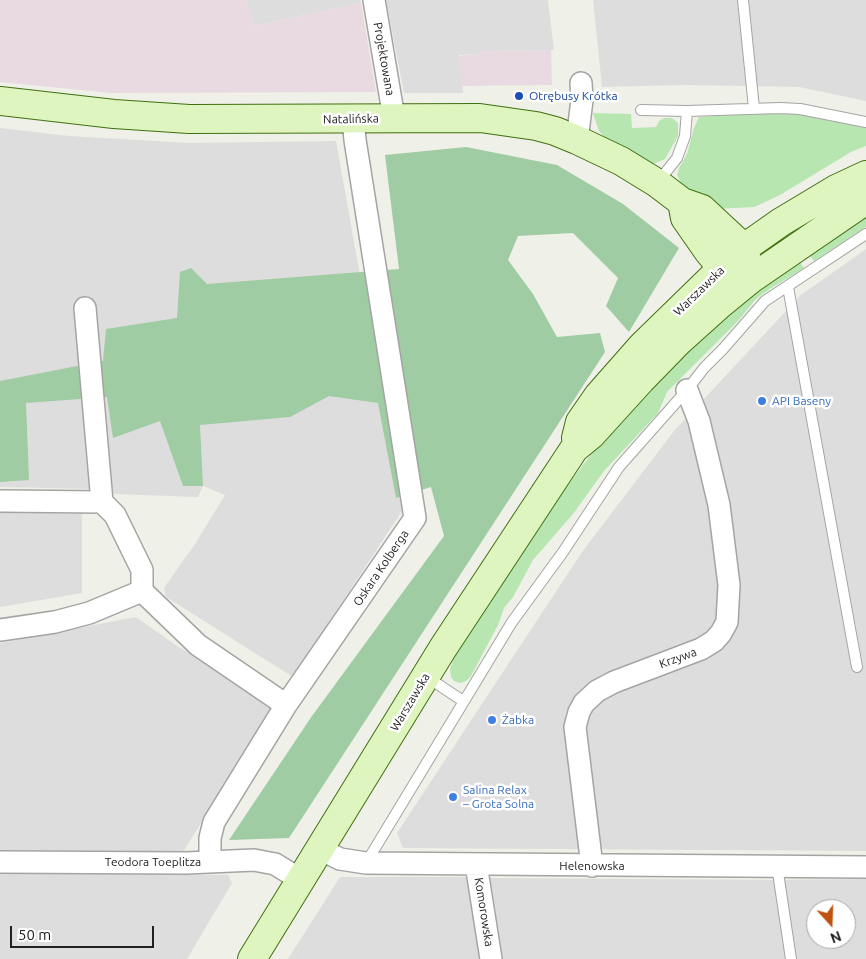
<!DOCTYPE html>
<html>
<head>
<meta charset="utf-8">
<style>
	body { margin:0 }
	#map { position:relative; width:866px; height:959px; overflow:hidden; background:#eff0e7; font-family:Ubuntu,sans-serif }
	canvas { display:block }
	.north { position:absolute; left:806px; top:899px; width:50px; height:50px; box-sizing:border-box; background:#fff; border:1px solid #a6a6a6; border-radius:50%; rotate:160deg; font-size:14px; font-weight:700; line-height:20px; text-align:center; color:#202020 }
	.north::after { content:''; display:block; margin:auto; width:18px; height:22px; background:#c05210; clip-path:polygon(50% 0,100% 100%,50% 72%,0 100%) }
	.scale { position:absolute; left:10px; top:926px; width:144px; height:22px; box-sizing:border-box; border:2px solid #202020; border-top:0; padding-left:6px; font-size:15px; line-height:18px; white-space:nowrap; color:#202020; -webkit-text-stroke:4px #fff; paint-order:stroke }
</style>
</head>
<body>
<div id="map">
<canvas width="866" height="959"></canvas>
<div class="north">N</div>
<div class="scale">50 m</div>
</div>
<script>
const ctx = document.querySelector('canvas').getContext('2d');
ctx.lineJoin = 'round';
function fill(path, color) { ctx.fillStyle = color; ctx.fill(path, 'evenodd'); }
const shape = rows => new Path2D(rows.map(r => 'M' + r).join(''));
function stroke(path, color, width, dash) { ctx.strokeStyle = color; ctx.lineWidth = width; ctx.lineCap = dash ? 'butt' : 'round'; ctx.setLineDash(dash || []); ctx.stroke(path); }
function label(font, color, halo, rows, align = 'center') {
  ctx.font = font + ' Ubuntu,sans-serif'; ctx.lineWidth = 5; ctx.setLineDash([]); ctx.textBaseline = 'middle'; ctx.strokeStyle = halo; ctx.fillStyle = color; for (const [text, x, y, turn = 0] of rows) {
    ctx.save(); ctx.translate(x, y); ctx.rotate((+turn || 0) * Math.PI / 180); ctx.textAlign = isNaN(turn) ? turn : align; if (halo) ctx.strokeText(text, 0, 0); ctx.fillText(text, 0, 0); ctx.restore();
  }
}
fill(shape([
	[247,0,360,0,361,3,253,26],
	[386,0,548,0,554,50,482,51,478,54,459,55,463,93,404,93],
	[593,0,866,0,866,101,799,87,684,85,602,87],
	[0,128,69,136,189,143,336,141,402,511,293,677,166,597,164,588,195,544,225,495,203,486,198,497,114,494,110,490,95,489,0,487],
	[866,249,866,851,403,848,397,833,582,552,674,431,801,295],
	[0,512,82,514,82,593,0,607],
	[136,617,177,646,239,682,272,710,183,852,0,850,0,643],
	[0,873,228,875,232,883,187,959,0,959],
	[340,877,468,877,480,959,288,959],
	[490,878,774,880,866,879,866,959,503,959],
	[816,909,846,909,846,939,816,939]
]), '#dedddd');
fill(shape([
	[0,0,247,0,253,26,361,3,376,92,111,93,0,82],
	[551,50,552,85,462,86,459,56,478,54,482,51]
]), '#e8dae0');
fill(shape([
	[593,113,631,114,632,128,656,127,659,121,664,118,672,118,678,123,678,136,665,159,653,164,607,140,599,131],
	[766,113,795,114,818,117,866,128,866,146,851,152,780,195,754,207,713,209,703,204,681,183,677,175,679,168,687,154,694,128,699,117],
	[866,207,866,227,814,261,805,249],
	[795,255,804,268,771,288,756,299,738,321,667,392,658,413,604,471,573,514,533,560,513,597,504,608,498,625,471,676,466,681,460,683,454,681,451,677,450,669,456,652,543,518,611,428,686,349]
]), '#b7e6b1');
fill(shape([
	[466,147,557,165,623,204,679,248,629,332,606,306,618,278,573,233,518,236,508,260,533,294,557,337,600,333,605,352,289,838,229,840,312,716,444,536,431,487,396,498,378,403,329,396,290,417,200,425,203,486,183,486,160,421,113,438,107,397,26,403,29,480,0,482,0,381,103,361,106,329,177,318,180,272,191,268,207,284,399,269,385,155]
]), '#9fcca3');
const service = shape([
	[743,0,754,108],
	[641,110,687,111],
	[658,182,677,158,685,136,687,111,780,108,800,109,866,122],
	[788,287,857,667],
	[427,677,463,701],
	[366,863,512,622,563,552,619,467,687,390,704,368,723,349,765,301,866,234],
	[777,866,791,959]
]);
const minor = shape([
	[374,0,394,118],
	[577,140,582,100,581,83],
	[85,308,102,502],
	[0,501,102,502,115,515,142,570,142,591,89,613,55,622,0,630],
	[142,591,198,645,286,705],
	[320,849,340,859,366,863,866,867],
	[210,861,210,838,214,822,286,705,415,518,355,140,353,119],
	[0,862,186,863,254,860,275,864,301,880],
	[476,864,491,959],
	[592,866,575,727,579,712,584,703,597,691,614,682,701,649,714,641,721,633,727,622,729,585,719,505,699,421,687,390]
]);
const secondary = shape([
	[0,101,114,114,189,119,480,118,536,126,555,131,577,140,621,161,657,183,682,202,702,209,744,248,751,279],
	[682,202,685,218,708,251,722,268,738,274],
	[576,438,580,422,598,396,642,346,722,268,744,248,781,222,836,189,866,175],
	[252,959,443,648,574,449,591,435,641,380,679,341,718,306,751,279,866,200]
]);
stroke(service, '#a4a4a4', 12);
stroke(minor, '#a4a4a4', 24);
stroke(secondary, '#40700e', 30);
stroke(service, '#fff', 10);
stroke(minor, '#fff', 21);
stroke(secondary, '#def5c0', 28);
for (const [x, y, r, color] of [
	[519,96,5,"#1a4fb4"],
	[762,401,5,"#3f7fe0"],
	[492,720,5,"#3f7fe0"],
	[453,797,5,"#3f7fe0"]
]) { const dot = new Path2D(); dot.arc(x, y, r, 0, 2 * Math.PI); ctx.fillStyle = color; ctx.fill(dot); stroke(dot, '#fff', 2); }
label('12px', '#202020', '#fff', [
	["Projektowana",384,59,80],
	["Natalińska",351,119,-1],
	["Warszawska",699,291,-44],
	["Oskara Kolberga",381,568,-56],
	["Krzywa",678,658,-20],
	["Warszawska",410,702,-59],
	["Teodora Toeplitza",153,862],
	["Helenowska",592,866],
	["Komorowska",484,912,81]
]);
label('12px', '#164399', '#fff', [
	["Otrębusy Krótka",529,96]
], 'left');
label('12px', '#366cbe', '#fff', [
	["API Baseny",772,401],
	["Żabka",502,720],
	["Salina Relax",463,790],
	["– Grota Solna",463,804]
], 'left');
</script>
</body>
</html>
